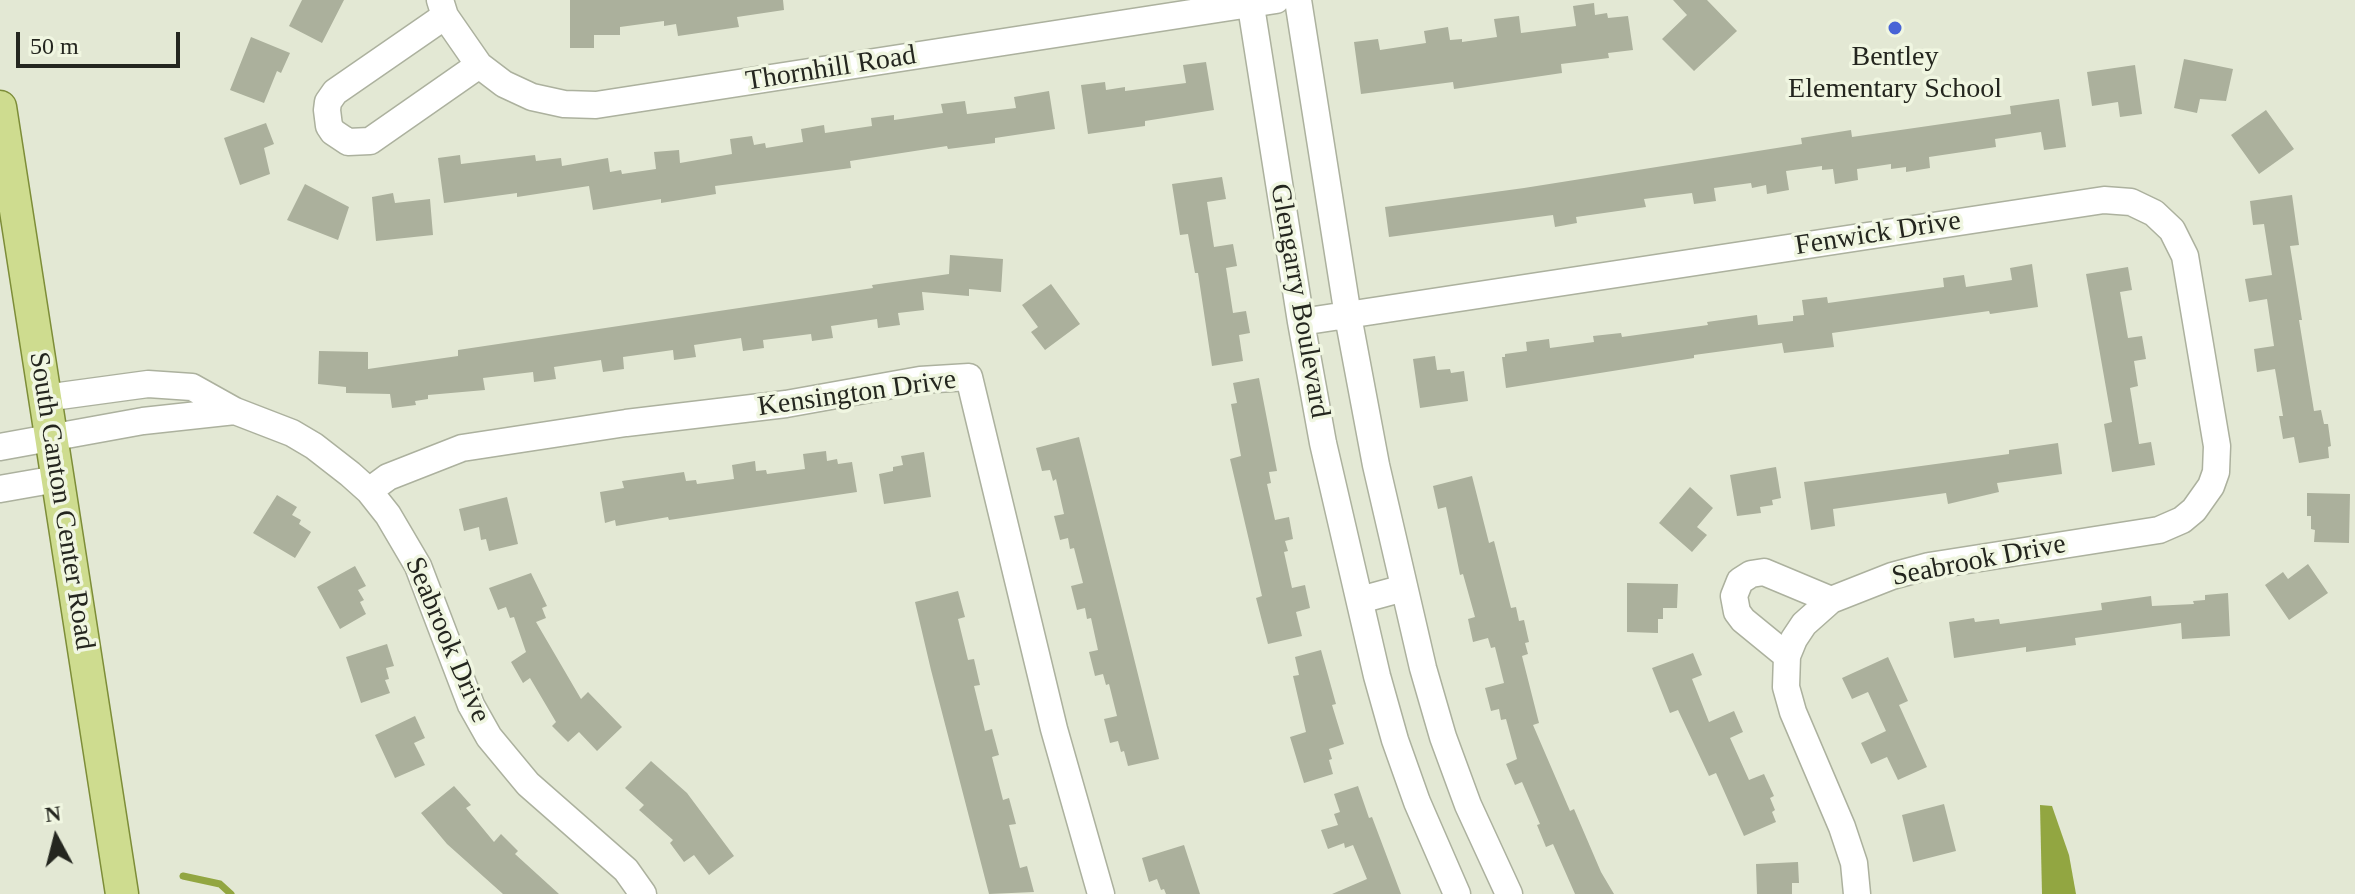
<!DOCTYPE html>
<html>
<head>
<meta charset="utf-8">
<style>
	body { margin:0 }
	#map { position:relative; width:2355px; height:894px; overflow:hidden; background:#e3e8d4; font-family:"Times New Roman",serif }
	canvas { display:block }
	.north { position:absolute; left:16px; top:798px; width:80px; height:80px; -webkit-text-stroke:6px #f0f6e1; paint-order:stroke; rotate:353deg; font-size:22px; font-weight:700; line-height:32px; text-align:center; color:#24261f }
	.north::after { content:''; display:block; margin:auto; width:28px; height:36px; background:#24261f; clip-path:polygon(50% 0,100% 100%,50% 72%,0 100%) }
	.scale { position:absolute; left:16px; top:32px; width:164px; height:36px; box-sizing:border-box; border:4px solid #24261f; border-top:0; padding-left:10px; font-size:24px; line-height:28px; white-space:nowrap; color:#24261f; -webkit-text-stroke:6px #f0f6e1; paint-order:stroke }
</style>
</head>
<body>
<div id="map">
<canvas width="2355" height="894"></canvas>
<div class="north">N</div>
<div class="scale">50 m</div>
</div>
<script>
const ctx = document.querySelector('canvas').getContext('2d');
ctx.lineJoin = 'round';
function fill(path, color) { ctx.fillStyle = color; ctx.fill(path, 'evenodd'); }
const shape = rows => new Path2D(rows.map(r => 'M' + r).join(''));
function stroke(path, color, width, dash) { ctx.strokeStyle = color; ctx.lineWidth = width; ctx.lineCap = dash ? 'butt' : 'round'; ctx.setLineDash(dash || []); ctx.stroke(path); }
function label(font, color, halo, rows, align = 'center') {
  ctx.font = font + ' "Times New Roman",serif'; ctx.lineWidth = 7; ctx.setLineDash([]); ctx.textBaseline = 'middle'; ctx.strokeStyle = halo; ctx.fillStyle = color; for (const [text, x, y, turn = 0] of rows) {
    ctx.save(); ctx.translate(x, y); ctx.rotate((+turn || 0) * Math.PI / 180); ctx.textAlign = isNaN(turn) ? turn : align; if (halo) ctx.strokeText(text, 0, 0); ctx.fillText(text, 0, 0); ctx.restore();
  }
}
fill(shape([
	[2040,805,2052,806,2069,855,2076,894,2042,894]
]), '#92a641');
stroke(shape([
	[183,876,220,884,231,894]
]), '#92a641', 7);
fill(shape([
	[302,0,344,0,322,43,289,26],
	[570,0,783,0,784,10,737,17,739,27,678,36,676,24,664,26,664,21,620,27,620,35,594,35,594,48,570,48],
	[1673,0,1707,0,1737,31,1694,71,1662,39,1687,15],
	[1594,3,1595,15,1607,13,1608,18,1628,16,1633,50,1608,53,1609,58,1561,64,1562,73,1454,89,1453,82,1361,94,1354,42,1378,39,1380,50,1426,43,1424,31,1448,27,1450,40,1462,39,1462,42,1497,37,1494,19,1519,16,1521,33,1576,26,1573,6],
	[251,37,290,53,281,73,277,71,264,103,230,90],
	[2184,59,2233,69,2226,101,2200,99,2197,113,2174,108],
	[1206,62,1214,110,1145,121,1145,126,1088,134,1081,85,1105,82,1106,90,1125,87,1125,91,1186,83,1183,65],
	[2135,65,2142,114,2120,117,2118,102,2092,106,2087,72],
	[1049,91,1055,129,995,138,995,143,948,149,947,146,850,161,851,168,715,186,716,194,661,203,661,199,593,210,589,186,517,197,517,193,444,203,438,158,460,155,461,164,535,155,536,161,561,158,562,166,608,158,610,172,621,170,622,174,656,169,654,152,679,150,680,163,732,154,730,139,752,136,754,145,765,143,766,148,803,142,801,129,824,125,825,133,872,126,871,118,894,115,894,120,943,113,941,104,965,101,967,114,1016,108,1014,97],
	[2059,99,2066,147,2044,150,2041,132,1995,139,1996,147,1929,157,1930,168,1906,172,1906,167,1891,169,1891,164,1857,169,1858,180,1835,184,1833,169,1822,170,1822,166,1786,171,1789,190,1767,194,1766,185,1752,188,1751,183,1714,188,1716,201,1694,204,1692,193,1644,199,1646,207,1576,217,1577,223,1555,227,1553,215,1389,237,1385,207,1524,188,1802,144,1801,138,1851,130,1852,137,2011,114,2010,106],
	[2266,110,2294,149,2259,174,2231,135],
	[266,123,274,144,264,148,270,174,240,185,224,138],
	[1222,177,1226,199,1207,202,1214,247,1233,244,1237,266,1226,268,1233,313,1246,311,1250,333,1239,335,1243,361,1212,366,1198,273,1195,273,1188,234,1180,235,1172,184],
	[305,184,349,207,338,240,287,220],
	[393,193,395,203,430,199,433,235,376,241,372,197],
	[2292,195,2299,245,2290,246,2302,320,2299,320,2314,411,2321,410,2324,424,2328,424,2331,446,2328,447,2329,458,2299,463,2294,437,2283,439,2279,416,2283,416,2275,369,2257,372,2254,349,2274,346,2267,299,2249,302,2245,279,2272,275,2264,224,2253,225,2250,201],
	[950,255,1003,259,1001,292,969,289,969,296,922,292,924,310,898,313,900,325,878,328,877,319,831,326,833,338,812,341,811,334,763,340,764,348,743,351,741,338,694,345,696,357,674,360,673,350,623,357,624,369,603,372,601,360,554,367,556,379,534,382,533,372,483,378,485,390,428,395,428,399,415,401,416,405,392,408,390,394,346,393,346,387,318,384,319,351,368,352,368,369,458,356,458,350,873,288,872,285,949,274],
	[2032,264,2038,307,1990,314,1989,311,1832,333,1834,347,1784,353,1782,343,1694,355,1694,358,1506,388,1502,357,1505,357,1505,354,1527,351,1526,342,1549,339,1550,348,1594,342,1593,336,1621,333,1622,337,1708,325,1707,322,1757,315,1758,325,1793,321,1793,316,1804,315,1802,300,1827,297,1828,303,1944,287,1943,278,1964,275,1966,287,2012,280,2010,268],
	[2128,267,2132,290,2120,292,2128,338,2142,336,2146,359,2134,361,2138,386,2130,388,2139,444,2151,442,2155,465,2112,472,2104,424,2112,422,2086,274],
	[1051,284,1080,324,1045,350,1031,332,1038,327,1022,305],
	[1435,356,1437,370,1450,369,1451,373,1464,371,1468,401,1420,408,1413,359],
	[1259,378,1277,471,1269,472,1271,483,1267,484,1275,520,1289,517,1293,539,1285,541,1288,551,1284,552,1292,588,1305,585,1310,608,1296,612,1302,636,1268,644,1256,598,1262,596,1230,459,1241,456,1231,404,1237,403,1233,383],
	[1079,437,1159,759,1128,766,1124,751,1121,752,1118,741,1110,743,1104,719,1117,716,1109,684,1106,685,1103,674,1095,676,1089,652,1098,650,1091,618,1087,619,1085,608,1077,610,1071,586,1083,583,1074,548,1070,549,1068,538,1060,540,1054,516,1064,514,1056,479,1053,481,1050,470,1042,471,1036,448],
	[2058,443,2062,474,1997,483,1999,492,1948,504,1946,493,1833,509,1835,526,1811,530,1804,482,2009,454,2009,450],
	[826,451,827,461,837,459,838,464,852,462,857,492,669,520,668,517,616,526,615,520,605,523,600,492,624,488,622,481,684,472,686,481,696,480,697,484,734,479,732,465,755,461,756,471,766,470,767,474,805,469,803,454],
	[924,452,931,497,884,504,879,474,893,471,893,467,903,465,901,456],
	[1776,467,1781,498,1772,500,1773,505,1760,507,1761,513,1737,516,1730,475],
	[1472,476,1489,543,1494,541,1511,608,1516,607,1519,621,1524,620,1529,642,1525,643,1528,654,1522,656,1539,723,1533,725,1570,811,1574,809,1601,872,1614,894,1575,894,1553,844,1546,847,1537,825,1540,824,1522,782,1515,785,1506,764,1517,759,1506,719,1501,720,1499,709,1491,711,1485,688,1504,683,1495,647,1491,648,1488,638,1473,642,1468,619,1475,617,1463,574,1460,575,1446,507,1438,509,1433,486],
	[1690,487,1713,508,1697,527,1707,535,1692,552,1659,523],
	[2307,493,2350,494,2349,543,2314,542,2315,530,2311,529,2311,516,2307,516],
	[277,495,297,507,292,515,301,520,299,524,311,532,295,558,253,533],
	[507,497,518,544,489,551,486,539,481,540,479,527,464,531,459,509],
	[2308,564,2328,593,2289,620,2265,585,2283,572,2288,579],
	[355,566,366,586,358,590,364,600,360,602,366,614,340,629,317,587],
	[531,573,547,606,542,608,546,618,536,622,581,699,588,692,622,727,597,751,579,732,568,742,552,726,556,722,530,678,523,683,511,662,526,652,514,617,510,618,506,607,498,610,489,588],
	[1627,583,1678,584,1677,608,1663,608,1663,619,1658,619,1658,633,1627,632],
	[958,591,965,617,958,619,968,660,974,659,980,685,974,686,985,731,992,729,999,755,992,757,1003,800,1009,798,1016,824,1009,825,1020,868,1027,866,1034,892,989,894,931,670,915,602],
	[2228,593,2230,636,2182,639,2181,623,2075,638,2076,645,2026,652,2026,647,1954,658,1949,622,1974,618,1975,622,1999,619,2000,624,2102,610,2101,603,2151,596,2152,606,2194,604,2193,601,2205,600,2205,595],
	[387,644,394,666,386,668,389,679,385,680,390,693,361,703,346,657],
	[1321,650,1336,704,1332,705,1344,744,1329,749,1332,759,1329,760,1333,774,1304,783,1290,737,1306,732,1293,676,1299,675,1295,657],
	[1693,653,1702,675,1692,679,1709,722,1734,711,1743,732,1730,738,1749,780,1764,774,1774,796,1770,798,1775,810,1772,812,1776,822,1744,836,1716,773,1709,776,1678,710,1670,713,1652,668],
	[1888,657,1908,701,1899,705,1927,767,1898,780,1887,757,1871,764,1861,743,1886,731,1868,692,1852,699,1842,678],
	[415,716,425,738,414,743,425,765,395,778,375,735],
	[651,761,687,793,734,856,709,875,694,855,684,862,670,843,673,840,639,810,644,805,625,788],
	[454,786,471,805,466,808,494,842,501,834,518,851,515,854,559,894,503,894,447,844,421,813],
	[1358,786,1369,818,1372,817,1401,894,1332,894,1367,879,1353,845,1345,848,1344,843,1328,849,1321,830,1338,825,1334,814,1340,812,1334,794],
	[1944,804,1956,851,1913,862,1902,815],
	[1184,845,1200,894,1166,894,1164,889,1161,890,1157,879,1149,882,1142,858],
	[1798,862,1799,883,1792,883,1792,894,1757,894,1756,864]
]), '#abb09c');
const minor = shape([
	[440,0,445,16,479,65,504,84,532,97,564,104,596,105,1276,0],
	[1250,0,1301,322,1323,443,1377,676,1395,740,1417,802,1457,894],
	[1298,0,1348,316,1376,465,1423,668,1443,737,1468,805,1509,894],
	[445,16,335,92,328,102,327,110,329,126,333,132,348,142,370,141,479,65],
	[1301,322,2104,200,2131,202,2154,213,2172,230,2185,256,2217,446,2216,472,2211,486,2194,510,2182,520,2159,530,1929,566,1892,576,1831,600,1804,624,1794,639,1787,656,1786,687,1793,712,1842,827,1854,863,1857,894],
	[45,398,148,384,192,387,235,411,292,433,314,446,350,474,369,491,388,515,418,566,471,705,489,737,528,784,626,870,643,894],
	[0,447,143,421,235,411],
	[0,489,57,479],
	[369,491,388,477,462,448,626,423,786,404,920,380,969,377,1054,729,1101,894],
	[1360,600,1404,588],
	[1787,656,1743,620,1737,612,1734,596,1740,581,1751,574,1764,572,1831,600]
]);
const major = shape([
	[0,107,122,894]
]);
stroke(minor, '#acb19e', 29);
stroke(major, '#7d8d38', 35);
stroke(minor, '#fff', 26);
stroke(major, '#cedc8f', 32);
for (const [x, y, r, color] of [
	[1895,28,8,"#4763d6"]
]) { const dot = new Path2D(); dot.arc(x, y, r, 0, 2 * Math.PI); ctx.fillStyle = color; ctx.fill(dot); stroke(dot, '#f0f6e1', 3); }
label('28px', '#24261f', '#f0f6e1', [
	["Bentley",1895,58],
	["Elementary School",1895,90]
]);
label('28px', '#24261f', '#f0f6e1', [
	["Thornhill Road",831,69,-9],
	["Fenwick Drive",1878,234,-9],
	["Glengarry Boulevard",1299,301,80],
	["Kensington Drive",857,394,-8],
	["South Canton Center Road",61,501,81],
	["Seabrook Drive",1979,561,-11],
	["Seabrook Drive",447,640,67]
]);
</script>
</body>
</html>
